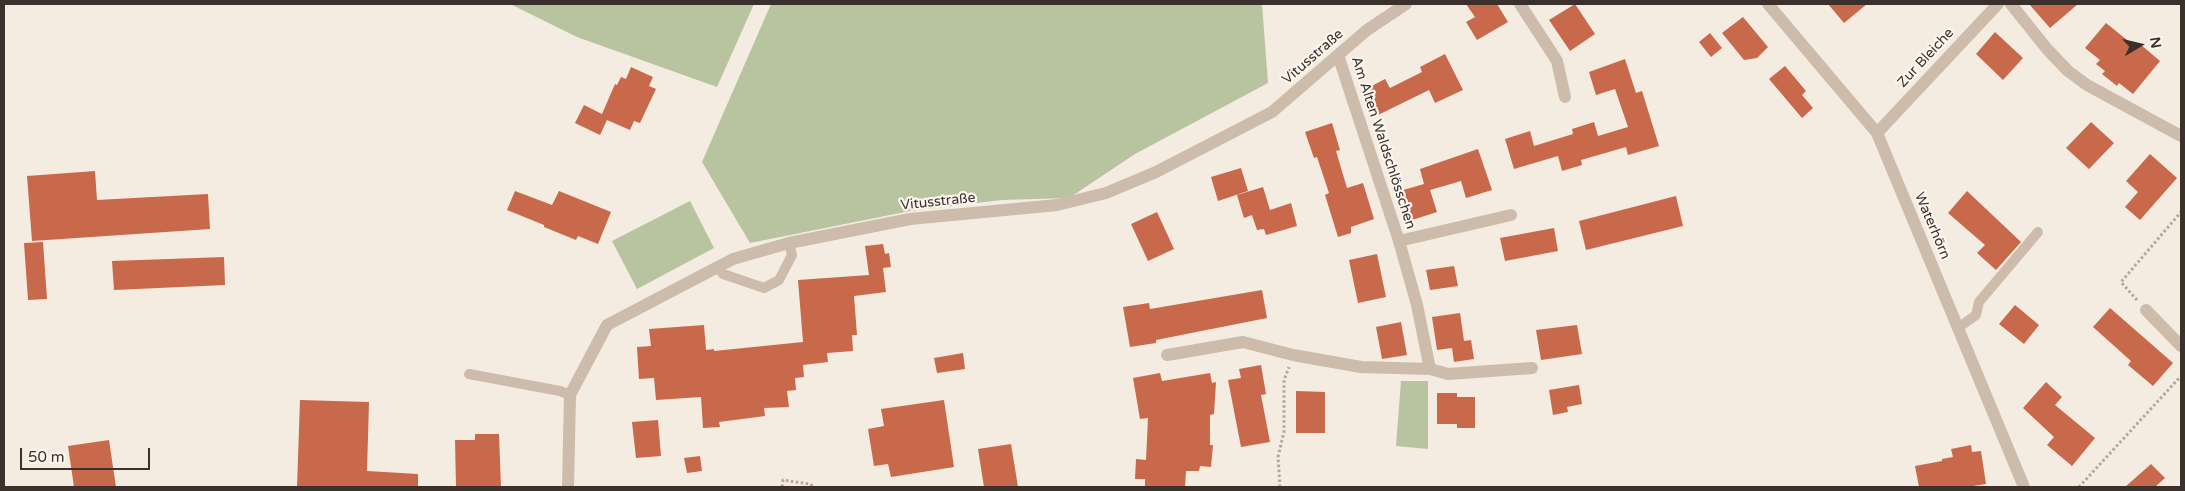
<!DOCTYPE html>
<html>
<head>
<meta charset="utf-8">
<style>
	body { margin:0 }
	#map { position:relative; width:2185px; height:491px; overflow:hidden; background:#f4ebe1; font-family:"Varela Round",sans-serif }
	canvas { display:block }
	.frame { position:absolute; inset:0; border:5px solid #3b302b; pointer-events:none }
	.north { position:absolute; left:2115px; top:20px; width:50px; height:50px; -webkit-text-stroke:4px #fbf5ee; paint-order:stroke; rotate:81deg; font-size:14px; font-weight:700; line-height:20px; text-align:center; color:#3b302b }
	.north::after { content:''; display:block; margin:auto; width:18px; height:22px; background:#3b302b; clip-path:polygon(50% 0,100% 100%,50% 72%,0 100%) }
	.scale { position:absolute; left:20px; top:448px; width:130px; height:22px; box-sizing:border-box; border:2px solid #3b302b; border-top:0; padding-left:6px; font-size:15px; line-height:18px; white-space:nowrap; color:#3b302b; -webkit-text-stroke:4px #fbf5ee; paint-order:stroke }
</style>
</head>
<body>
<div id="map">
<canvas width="2185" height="491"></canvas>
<div class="frame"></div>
<div class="north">N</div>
<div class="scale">50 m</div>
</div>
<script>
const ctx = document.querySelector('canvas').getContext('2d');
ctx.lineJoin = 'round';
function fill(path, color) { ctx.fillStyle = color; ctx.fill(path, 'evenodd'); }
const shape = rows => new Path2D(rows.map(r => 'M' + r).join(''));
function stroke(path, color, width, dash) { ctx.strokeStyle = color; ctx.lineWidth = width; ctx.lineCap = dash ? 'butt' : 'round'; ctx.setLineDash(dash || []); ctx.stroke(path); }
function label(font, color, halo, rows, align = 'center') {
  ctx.font = font + ' "Varela Round",sans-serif'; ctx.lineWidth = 4.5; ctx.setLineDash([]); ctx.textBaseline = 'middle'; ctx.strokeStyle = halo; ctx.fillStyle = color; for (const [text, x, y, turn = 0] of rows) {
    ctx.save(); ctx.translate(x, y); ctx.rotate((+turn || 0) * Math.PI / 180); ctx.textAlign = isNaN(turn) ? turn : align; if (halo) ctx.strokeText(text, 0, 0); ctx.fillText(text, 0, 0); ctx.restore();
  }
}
fill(shape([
	[510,4,754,4,717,87,577,37],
	[771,4,1262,4,1268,83,1135,154,1069,198,1002,200,910,211,750,243,702,162],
	[690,201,714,248,637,289,612,241],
	[1401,381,1428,381,1428,449,1396,446]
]), '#b8c4a0');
fill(shape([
	[1466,4,1497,4,1508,22,1477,40,1466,22,1475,17],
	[1575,4,1595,34,1570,51,1549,20],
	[1828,4,1867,4,1844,23],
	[2029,4,2078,4,2050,28],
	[1743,17,1768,47,1757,58,1744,60,1722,33],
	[2106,23,2137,48,2140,44,2160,61,2133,94,2119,83,2117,86,2102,74,2105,71,2096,64,2100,60,2085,48],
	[1995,32,2023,58,2003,80,1976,54],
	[1710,33,1722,48,1711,57,1699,42],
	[1445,54,1463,90,1435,103,1429,90,1376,116,1364,90,1385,79,1390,88,1422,72,1420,67],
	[1625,59,1636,93,1642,91,1659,146,1628,155,1626,147,1581,160,1582,165,1562,171,1558,156,1514,169,1505,139,1530,131,1534,146,1573,134,1572,129,1594,122,1598,136,1628,127,1615,89,1596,95,1589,72],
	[1785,66,1806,91,1802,95,1813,108,1802,118,1769,79],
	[631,67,653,77,649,86,656,89,640,123,634,121,630,130,607,120,600,135,575,123,584,105,602,114,615,84,617,85,621,77,626,79],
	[2091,122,2114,143,2089,169,2066,148],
	[1332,123,1340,150,1336,151,1347,188,1363,183,1374,219,1351,227,1351,233,1338,237,1325,195,1329,193,1317,157,1314,158,1305,132],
	[1478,149,1492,190,1466,198,1461,181,1430,190,1437,212,1409,221,1400,191,1424,184,1420,169],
	[2150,154,2177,178,2140,220,2125,207,2138,192,2126,181],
	[1241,168,1248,191,1218,201,1211,177],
	[95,171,97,200,208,194,210,229,32,241,27,176],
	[1263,187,1270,210,1291,203,1297,226,1266,235,1264,229,1257,230,1252,215,1244,218,1237,195],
	[515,191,552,205,559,191,611,212,598,244,578,236,576,240,544,227,544,225,507,210],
	[1967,191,2021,242,1996,270,1977,253,1985,245,1948,213],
	[1676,196,1683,226,1586,250,1579,221],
	[1157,212,1174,249,1148,261,1131,224],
	[1554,228,1558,251,1505,261,1500,238],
	[43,242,47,299,28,300,24,243],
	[883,244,885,254,889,253,891,267,883,268,886,292,854,296,857,335,852,335,853,351,827,353,828,362,803,365,804,377,795,378,796,390,787,391,789,407,764,408,765,416,719,422,720,427,703,428,701,397,656,400,654,378,639,379,637,347,651,346,649,329,704,325,706,350,714,349,714,351,803,342,798,280,869,275,865,246],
	[1377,254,1386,297,1358,303,1349,260],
	[224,257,225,285,114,290,112,261],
	[1454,266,1458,286,1430,290,1426,270],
	[1262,290,1267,318,1156,340,1156,343,1130,347,1123,307,1149,303,1150,309],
	[2015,305,2039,325,2024,344,1999,324],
	[2110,308,2173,363,2153,386,2128,365,2131,361,2093,327],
	[1460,313,1464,341,1471,340,1474,359,1454,362,1452,348,1437,350,1432,317],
	[1401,322,1407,355,1382,359,1376,327],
	[1577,325,1582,354,1541,360,1536,330],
	[963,353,965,369,937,373,934,358],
	[1261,365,1266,394,1261,395,1270,442,1241,447,1228,380,1241,378,1239,369],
	[1160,373,1162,381,1210,373,1212,383,1216,382,1214,414,1210,415,1210,445,1213,445,1211,467,1200,466,1199,471,1186,471,1185,487,1145,487,1145,479,1135,479,1136,459,1146,460,1148,418,1140,419,1133,378],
	[2046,382,2062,397,2055,405,2095,438,2072,466,2047,445,2054,437,2023,408],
	[1579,385,1582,404,1567,407,1568,412,1553,415,1549,390],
	[1296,391,1325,392,1325,433,1296,433],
	[1437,393,1457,393,1457,397,1475,397,1475,428,1457,428,1457,424,1437,424],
	[300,400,369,402,367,471,418,474,418,487,297,487],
	[944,400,954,467,891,477,888,464,874,466,868,429,884,426,881,409],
	[658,420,661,456,636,458,632,422],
	[475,434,499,434,501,487,456,487,455,440,475,440],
	[109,440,116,487,74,487,68,446],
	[1011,444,1018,487,984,487,978,449],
	[1971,445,1972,452,1981,451,1986,484,1967,487,1919,487,1915,466,1942,461,1942,459,1953,457,1951,449],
	[700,456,702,471,687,473,684,458],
	[2151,464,2165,478,2155,487,2125,487]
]), '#c8694b');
stroke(shape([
	[2137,300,2121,282,2181,212],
	[782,487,783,480,810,484,814,487],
	[1280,487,1278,457,1284,432,1284,380,1289,367],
	[2079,487,2181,376]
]), '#b9a596', 3, [2.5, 2.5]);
stroke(shape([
	[717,267,723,274,764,288,779,280,792,255,789,243],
	[1958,328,1976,315,1979,302,2038,232],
	[469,374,560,391,570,395]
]), '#cdbbac', 10);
stroke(shape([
	[1520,4,1557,61,1565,97],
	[1768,4,1877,133,2024,487],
	[2011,4,2047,49,2068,71,2087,85,2181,136],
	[1877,133,1998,4],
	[1399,241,1511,215],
	[2146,310,2181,346],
	[1167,355,1243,342,1293,355,1361,367,1430,369,1417,305,1399,241,1338,55],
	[1430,369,1448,374,1532,368],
	[568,487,570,395,607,325,733,259,789,243,910,219,1057,205,1106,193,1156,172,1272,112,1367,30,1406,4]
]), '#cdbbac', 12);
label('14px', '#3b302b', '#fbf5ee', [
	["Vitusstraße",1313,57,-41],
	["Zur Bleiche",1926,58,-47],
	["Am Alten Waldschlösschen",1383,143,72],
	["Vitusstraße",938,202,-6],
	["Waterhörn",1932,226,67]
]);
</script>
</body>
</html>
